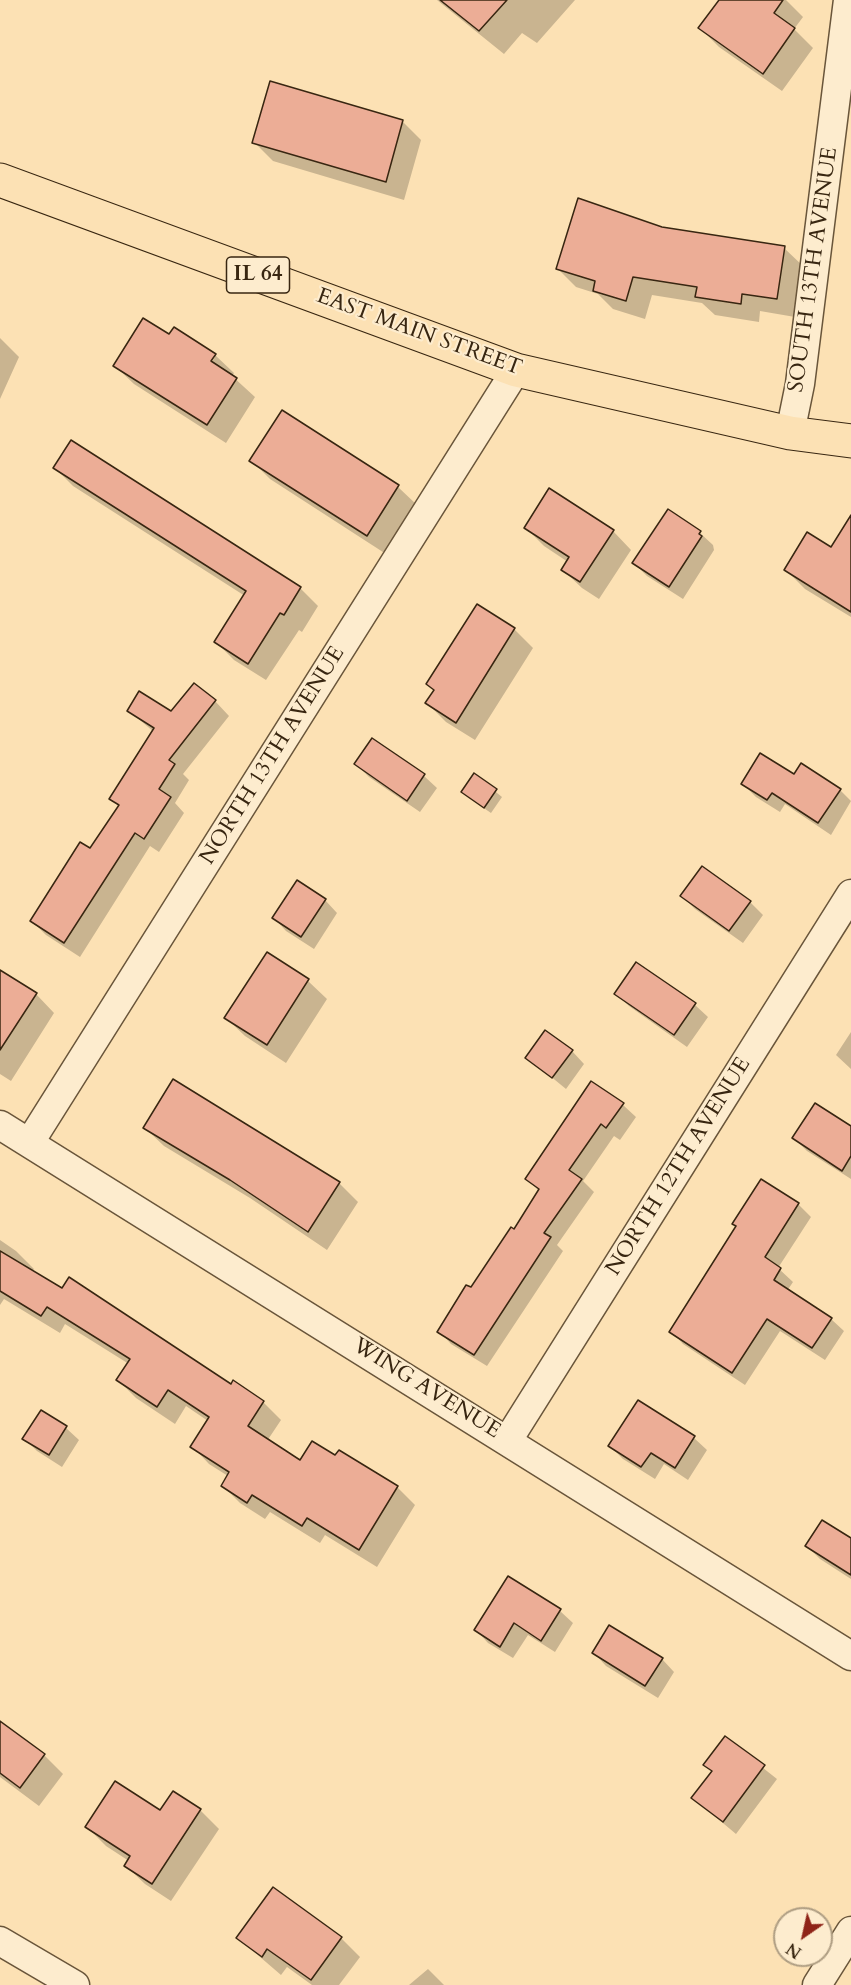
<!DOCTYPE html>
<html>
<head>
<meta charset="utf-8">
<style>
	body { margin:0 }
	#map { position:relative; width:851px; height:1985px; overflow:hidden; background:#fce1b4; font-family:Cardo,serif }
	canvas { display:block }
	.north { position:absolute; left:773px; top:1907px; width:60px; height:60px; box-sizing:border-box; background:#fdecce; border:2px solid #ae9d82; border-radius:50%; rotate:214deg; font-size:16px; font-weight:700; line-height:24px; text-align:center; color:#382611 }
	.north::after { content:''; display:block; margin:auto; width:21px; height:27px; background:#8f2418; clip-path:polygon(50% 0,100% 100%,50% 72%,0 100%) }
</style>
</head>
<body>
<div id="map">
<canvas width="851" height="1985"></canvas>
<div class="north">N</div>
</div>
<script>
const ctx = document.querySelector('canvas').getContext('2d');
ctx.lineJoin = 'round';
function fill(path, color) { ctx.fillStyle = color; ctx.fill(path, 'evenodd'); }
const shape = rows => new Path2D(rows.map(r => 'M' + r).join(''));
function stroke(path, color, width, dash) { ctx.strokeStyle = color; ctx.lineWidth = width; ctx.lineCap = dash ? 'butt' : 'round'; ctx.setLineDash(dash || []); ctx.stroke(path); }
function label(font, color, halo, rows, align = 'center') {
  ctx.font = font + ' Cardo,serif'; ctx.lineWidth = 4.5; ctx.setLineDash([]); ctx.textBaseline = 'middle'; ctx.strokeStyle = halo; ctx.fillStyle = color; for (const [text, x, y, turn = 0] of rows) {
    ctx.save(); ctx.translate(x, y); ctx.rotate((+turn || 0) * Math.PI / 180); ctx.textAlign = isNaN(turn) ? turn : align; if (halo) ctx.strokeText(text, 0, 0); ctx.fillText(text, 0, 0); ctx.restore();
  }
}
fill(shape([
	[437,0,575,0,537,43,522,33,504,54],
	[721,0,786,0,803,17,794,29,813,48,782,91,719,47,700,28],
	[271,83,403,122,421,140,404,200,273,161,254,142],
	[662,228,784,248,803,266,795,317,760,311,759,322,715,315,702,303,652,295,645,319,613,309,598,294,576,287,557,268],
	[170,336,215,355,234,373,232,376,255,397,226,443,134,384,115,366],
	[212,357,215,357,208,368],
	[0,338,19,357,0,399],
	[282,412,398,487,417,505,386,554,270,479,251,460],
	[71,442,300,588,318,606,302,632,299,630,266,680,234,660,216,642,245,596,73,486,55,468],
	[668,512,700,533,713,545,714,550,683,599,647,576,634,563],
	[526,528,613,531,631,550,599,599,582,588,563,570,568,562,544,546],
	[851,543,851,617,805,589,786,570],
	[514,629,533,648,475,740,446,722,427,703,435,691,428,684],
	[215,701,229,716,183,774,189,780,175,803,184,813,159,852,150,846,80,957,46,935,32,921,90,850,119,807,111,798,154,732,128,710,171,713],
	[372,740,424,776,437,788,420,812,369,777,356,764],
	[475,775,502,797,491,813,469,798],
	[794,776,840,790,851,801,831,835,785,804,780,812,756,797,743,784],
	[682,896,750,902,763,915,743,943,695,909],
	[325,900,337,913,314,949,286,931,274,918],
	[267,954,308,981,327,999,286,1063,245,1036,226,1018],
	[636,964,695,1005,708,1017,687,1047,629,1006,616,994],
	[0,971,36,994,54,1013,11,1081,0,1074],
	[851,1032,851,1069,836,1055],
	[572,1051,584,1064,566,1089,527,1057],
	[173,1081,339,1183,358,1202,327,1250,250,1198,164,1146,145,1128],
	[591,1083,623,1105,636,1117,620,1140,614,1136,583,1181,594,1192,557,1245,563,1251,487,1366,451,1344,439,1331,514,1231,539,1191,527,1179],
	[851,1128,851,1179,807,1151,794,1138],
	[798,1204,811,1217,778,1268,793,1282,787,1291,831,1319,844,1331,825,1360,780,1331,745,1385,683,1344,671,1331,737,1227],
	[0,1240,16,1251,34,1269,32,1272,263,1402,281,1420,267,1441,300,1462,336,1458,397,1487,415,1505,377,1567,325,1535,320,1543,270,1512,265,1519,240,1503,223,1486,228,1476,209,1464,192,1446,208,1421,186,1406,175,1424,136,1398,118,1380,129,1364,65,1324,60,1333,4,1299,0,1305],
	[41,1412,66,1428,79,1440,62,1467,37,1451,24,1438],
	[694,1438,707,1450,688,1480,664,1464,655,1479,623,1459,610,1446],
	[851,1540,851,1579,820,1559,807,1546],
	[509,1578,560,1611,573,1623,555,1652,528,1635,513,1658,488,1643,476,1630],
	[594,1653,662,1659,674,1672,658,1698,606,1666],
	[0,1723,44,1755,63,1774,39,1806,0,1777],
	[725,1738,777,1779,736,1834,693,1798,713,1772,705,1764],
	[200,1810,219,1829,171,1901,145,1884,126,1866,129,1861,106,1846,87,1827,160,1813],
	[273,1889,341,1938,360,1957,339,1985,312,1985,287,1967,281,1975,238,1938],
	[428,1969,444,1985,409,1985]
]), '#0003');
const building = shape([
	[440,0,507,0,479,31,440,0],
	[719,0,783,0,774,13,795,28,763,74,698,28,719,0],
	[270,81,403,120,386,182,252,143,270,81],
	[578,198,662,227,785,246,777,299,742,294,741,304,695,297,697,287,633,277,626,301,593,291,595,281,556,269,578,198],
	[143,318,169,334,174,327,216,354,211,361,237,378,207,425,113,366,143,318],
	[282,410,399,485,367,536,249,461,282,410],
	[71,440,301,587,284,615,280,613,248,664,214,642,246,591,53,468,71,440],
	[549,488,614,530,580,582,561,570,569,557,524,528,549,488],
	[668,509,701,531,699,534,702,536,669,587,632,563,668,509],
	[851,515,851,612,784,570,807,532,831,547,851,515],
	[477,604,515,628,456,723,425,703,434,690,426,684,477,604],
	[194,683,216,700,169,760,175,764,159,789,171,797,144,839,135,833,64,943,30,921,80,842,90,848,119,805,109,799,154,728,127,711,139,691,171,711,194,683],
	[372,738,425,774,407,801,354,764,372,738],
	[760,753,794,774,801,763,841,789,818,823,772,793,767,800,741,784,760,753],
	[474,773,497,789,484,808,461,792,474,773],
	[702,866,751,901,729,931,680,896,702,866],
	[297,880,326,899,301,937,272,918,297,880],
	[267,952,309,979,267,1045,224,1018,267,952],
	[636,962,696,1003,674,1035,614,994,636,962],
	[0,970,37,993,0,1050,0,970],
	[545,1030,573,1050,552,1078,525,1058,545,1030],
	[173,1079,340,1182,308,1232,230,1180,143,1128,173,1079],
	[591,1081,624,1103,606,1128,601,1124,569,1170,582,1179,544,1233,551,1237,474,1355,437,1332,466,1285,471,1287,511,1227,514,1229,539,1189,525,1179,591,1081],
	[815,1103,851,1126,851,1156,842,1171,792,1138,815,1103],
	[761,1179,799,1203,765,1257,781,1268,774,1280,832,1318,812,1348,767,1319,732,1373,669,1332,736,1226,732,1224,761,1179],
	[0,1251,62,1288,69,1277,231,1384,233,1380,264,1401,248,1426,300,1460,312,1441,335,1455,339,1450,398,1486,359,1550,307,1518,302,1526,252,1495,247,1503,221,1486,229,1472,190,1447,209,1417,168,1390,157,1407,116,1380,130,1359,47,1307,41,1316,0,1291,0,1251],
	[638,1400,695,1436,675,1468,651,1453,641,1467,608,1446,638,1400],
	[41,1410,67,1426,49,1455,22,1439,41,1410],
	[822,1520,851,1538,851,1575,805,1546,822,1520],
	[508,1576,561,1609,541,1641,514,1623,500,1647,474,1630,508,1576],
	[609,1625,663,1658,645,1686,592,1653,609,1625],
	[0,1721,45,1754,20,1788,0,1773,0,1721],
	[725,1736,765,1765,723,1822,691,1798,712,1771,703,1765,725,1736],
	[115,1781,160,1810,173,1791,201,1809,152,1884,124,1866,130,1856,85,1827,115,1781],
	[273,1887,342,1937,311,1980,267,1949,262,1957,236,1938,273,1887]
]);
fill(building, '#ecad96');
stroke(building, '#382611', 1.5);
const minor = shape([
	[790,433,800,384,848,0],
	[0,1125,851,1656],
	[30,1142,516,370],
	[508,1440,851,894],
	[0,1941,75,1985],
	[817,1985,851,1931]
]);
const primary = shape([
	[0,180,516,370,790,433,851,441]
]);
stroke(minor, '#69553a', 31);
stroke(primary, '#382611', 35);
stroke(minor, '#fdecce', 28);
stroke(primary, '#fce1b4', 33);
for (const [x, y, w] of [
	[258,275,63]
]) { const box = new Path2D(); box.roundRect(x - w / 2, y - 18, w, 36, 4.5); ctx.fillStyle = '#fdecce'; ctx.fill(box); stroke(box, '#382611', 1.5); }
label('bold 21px', '#382611', null, [
	["IL 64",258,275]
]);
label('22px', '#382611', '#fdecce', [
	["SOUTH 13TH AVENUE",814,270,-82],
	["EAST MAIN STREET",419,333,20],
	["NORTH 13TH AVENUE",273,756,-58],
	["NORTH 12TH AVENUE",679,1167,-58],
	["WING AVENUE",426,1389,32]
]);
</script>
</body>
</html>
